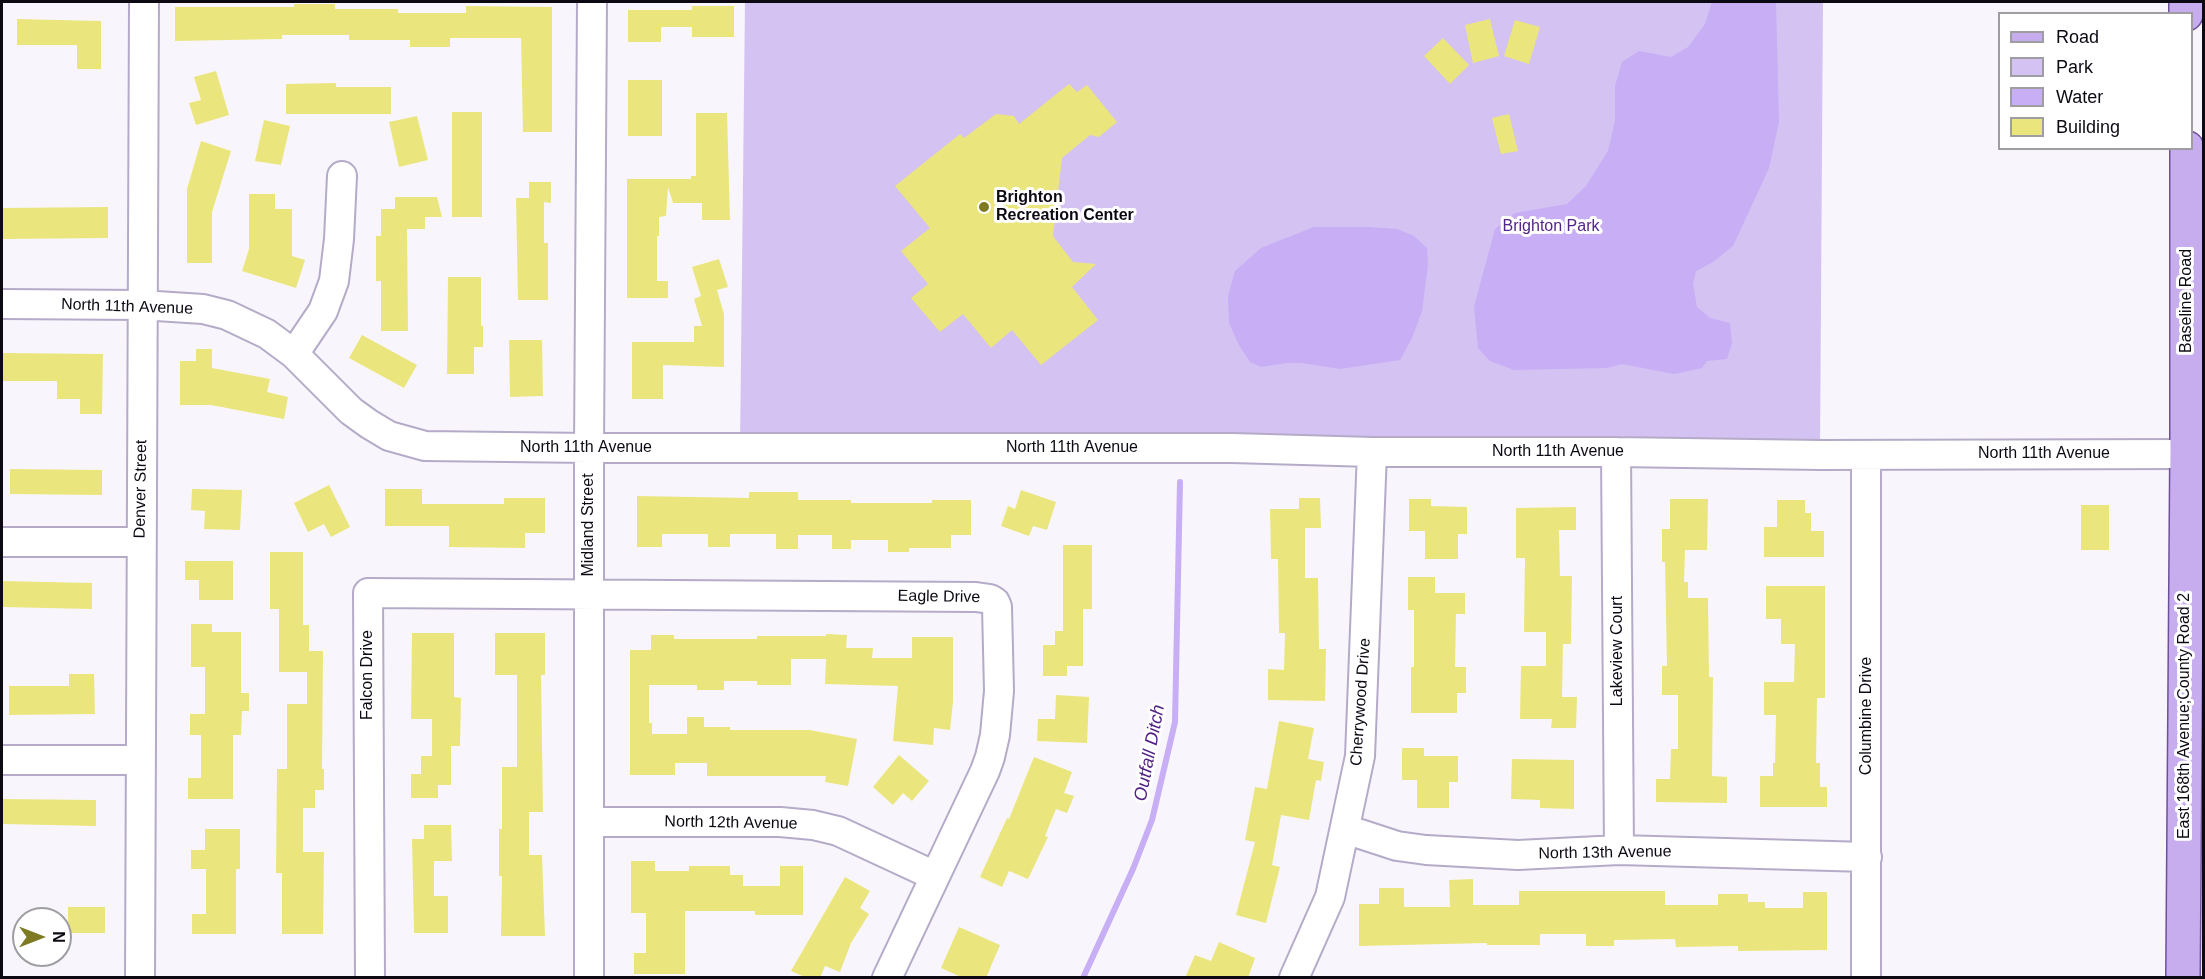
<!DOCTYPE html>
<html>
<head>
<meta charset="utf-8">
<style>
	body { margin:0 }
	#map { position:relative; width:2205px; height:979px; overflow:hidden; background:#f8f6fc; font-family:Helvetica,sans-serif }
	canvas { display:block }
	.frame { position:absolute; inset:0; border:3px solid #0d0913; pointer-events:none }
	.legend { position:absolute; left:1998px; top:12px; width:195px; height:138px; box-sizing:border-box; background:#fff; border:2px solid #9e9da1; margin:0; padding:8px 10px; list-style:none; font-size:18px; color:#0d0913 }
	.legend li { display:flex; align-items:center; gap:12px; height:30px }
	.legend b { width:30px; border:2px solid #9e9da1 }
	.north { position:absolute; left:12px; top:907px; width:60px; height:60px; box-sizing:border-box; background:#fff; border:2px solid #9e9da1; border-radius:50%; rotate:90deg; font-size:16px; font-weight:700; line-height:24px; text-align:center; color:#0d0913 }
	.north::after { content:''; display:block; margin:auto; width:21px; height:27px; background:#7e7a21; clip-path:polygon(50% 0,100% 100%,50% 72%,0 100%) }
</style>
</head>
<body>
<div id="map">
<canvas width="2205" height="979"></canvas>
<div class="frame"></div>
<ul class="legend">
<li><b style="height:8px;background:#c7adee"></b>Road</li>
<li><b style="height:16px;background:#d4c2f3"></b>Park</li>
<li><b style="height:16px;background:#c8aef5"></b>Water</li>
<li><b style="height:16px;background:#eae67d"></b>Building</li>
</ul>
<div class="north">N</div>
</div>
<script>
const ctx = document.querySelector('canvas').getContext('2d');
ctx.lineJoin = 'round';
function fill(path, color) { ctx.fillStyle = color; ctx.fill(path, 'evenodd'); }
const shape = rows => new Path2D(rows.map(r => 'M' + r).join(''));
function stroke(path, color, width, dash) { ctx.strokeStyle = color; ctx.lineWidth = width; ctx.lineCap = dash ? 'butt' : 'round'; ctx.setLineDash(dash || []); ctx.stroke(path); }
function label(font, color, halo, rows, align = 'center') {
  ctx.font = font + ' Helvetica,sans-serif'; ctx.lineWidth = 6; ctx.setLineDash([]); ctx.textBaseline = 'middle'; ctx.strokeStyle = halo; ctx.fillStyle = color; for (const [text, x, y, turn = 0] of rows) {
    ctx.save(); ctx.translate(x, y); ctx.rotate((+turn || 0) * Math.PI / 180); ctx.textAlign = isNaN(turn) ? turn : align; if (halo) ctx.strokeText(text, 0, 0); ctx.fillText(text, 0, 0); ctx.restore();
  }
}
fill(shape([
	[745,2,1823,2,1820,455,740,448]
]), '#d4c2f3');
fill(shape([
	[1712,2,1776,2,1779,122,1769,168,1733,246,1713,262,1696,271,1693,284,1697,307,1710,318,1730,323,1732,343,1727,359,1707,361,1702,368,1674,374,1622,364,1607,368,1514,370,1490,361,1478,348,1474,307,1495,229,1515,213,1567,204,1586,186,1608,151,1615,121,1615,86,1622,62,1639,51,1671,57,1688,47,1705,24],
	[1314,227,1369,227,1397,229,1414,236,1427,248,1428,264,1422,311,1412,338,1400,360,1340,369,1302,363,1287,363,1261,367,1250,362,1239,345,1229,323,1228,296,1235,271,1261,248]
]), '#c8aef5');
stroke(shape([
	[1083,978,1133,869,1152,820,1175,722,1180,482]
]), '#c8aef5', 6);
fill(shape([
	[294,4,335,4,335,9,398,9,398,13,466,13,466,6,552,7,552,132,523,132,521,38,450,38,450,47,410,47,410,40,349,40,349,35,282,35,282,39,175,41,175,7,294,7],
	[692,6,734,6,734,37,692,37,692,27,661,27,661,42,628,42,628,10,692,10],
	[17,19,101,21,101,69,77,69,77,45,17,45],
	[1490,19,1499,56,1473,63,1465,25],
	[1515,20,1540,27,1529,64,1504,56],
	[1443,38,1469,65,1450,84,1424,56],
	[216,71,229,115,196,125,189,103,201,100,194,77],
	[628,80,662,80,662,136,628,136],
	[336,83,336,87,391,87,391,114,286,114,286,84],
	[1069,84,1077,92,1087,85,1117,122,1099,137,1090,135,1062,158,1053,236,1073,262,1096,264,1072,287,1098,320,1041,365,1012,330,991,348,963,314,940,332,911,298,928,284,901,251,930,228,895,186,960,134,964,138,996,114,1014,116,1019,124],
	[452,112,482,112,482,217,452,217],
	[696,113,727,113,730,220,702,220,702,203,673,203,668,187,666,216,659,217,659,236,657,236,657,281,668,281,668,298,627,298,627,179,691,179,691,176,696,176],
	[1509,114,1518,151,1501,154,1492,118],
	[417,116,428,160,399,167,389,122],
	[264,120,290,126,281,165,255,161],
	[201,141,231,151,212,212,212,263,187,263,187,189],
	[529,182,551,182,551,203,544,202,544,243,548,243,548,300,518,300,516,198,529,198],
	[249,194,275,194,275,209,292,209,292,256,305,260,296,288,242,271,249,249],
	[395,197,437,197,442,217,425,217,425,229,407,229,408,331,381,331,381,281,376,281,376,236,381,236,381,209,395,209],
	[108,207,108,238,2,239,2,208],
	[719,259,728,287,717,290,724,314,724,367,663,365,663,399,632,399,632,342,694,342,694,326,702,326,694,299,701,296,692,267],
	[448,277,481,277,481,326,483,326,483,347,474,347,474,374,447,374],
	[362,335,417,365,404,388,349,358],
	[509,340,542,340,543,396,510,397],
	[196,349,212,349,212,368,270,379,267,392,288,397,284,419,211,405,180,405,180,361,196,361],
	[2,353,103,354,102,414,80,414,80,399,57,399,57,381,2,381],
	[10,469,102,470,102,495,10,494],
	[329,485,350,527,331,537,324,524,308,532,294,503],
	[192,489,242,490,240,530,204,529,205,511,191,510],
	[385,489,422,489,422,504,504,504,504,498,545,498,545,533,525,533,525,548,449,547,449,526,385,526],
	[1021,490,1056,502,1047,530,1033,526,1029,536,1001,526,1008,506,1015,509],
	[749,492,798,492,798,500,851,500,851,503,932,503,932,500,971,500,971,535,951,535,951,548,909,548,909,552,888,552,888,540,851,540,851,549,832,549,832,535,798,535,798,549,776,549,776,534,730,534,730,547,708,547,708,534,662,534,662,547,637,547,637,496,749,498],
	[1299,498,1320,498,1321,528,1305,528,1305,578,1318,578,1319,649,1326,649,1325,701,1268,700,1268,669,1284,670,1285,633,1279,633,1278,559,1271,559,1270,509,1299,509],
	[1409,499,1431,499,1431,506,1467,507,1467,534,1458,534,1458,559,1425,559,1425,531,1409,531],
	[1670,499,1708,499,1707,550,1685,550,1684,582,1688,582,1688,598,1708,598,1709,677,1713,677,1712,776,1727,777,1727,803,1656,802,1656,779,1670,779,1671,749,1678,749,1678,695,1662,695,1662,666,1667,666,1665,562,1662,562,1662,529,1670,529],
	[1777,500,1805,500,1805,513,1811,513,1811,531,1824,531,1824,557,1764,557,1764,527,1777,527],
	[2081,505,2109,505,2109,550,2081,550],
	[1576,507,1576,530,1559,530,1560,576,1572,576,1571,644,1563,644,1562,697,1577,697,1576,728,1551,728,1552,719,1520,719,1521,666,1546,666,1546,632,1524,632,1525,558,1516,558,1516,508],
	[1063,545,1092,545,1092,609,1083,609,1083,666,1067,666,1067,676,1043,676,1043,645,1055,645,1055,631,1063,631],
	[270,552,303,552,303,625,309,625,309,651,323,651,322,769,324,769,324,790,315,790,315,808,303,808,303,852,324,852,323,934,282,934,282,873,276,873,277,769,287,769,287,704,307,704,307,672,279,672,279,609,270,609],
	[185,561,233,561,233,600,199,600,199,580,185,580],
	[1408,577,1435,577,1435,593,1465,593,1465,614,1456,614,1455,667,1466,667,1466,693,1457,693,1457,713,1411,713,1411,667,1414,667,1414,610,1408,610],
	[2,581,92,583,92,609,2,607],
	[1766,586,1825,586,1825,698,1817,698,1816,763,1820,763,1820,787,1827,787,1827,807,1760,807,1760,776,1773,776,1773,763,1775,763,1776,715,1764,715,1764,682,1794,682,1795,644,1781,644,1781,619,1766,619],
	[191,624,212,624,212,632,241,632,241,693,249,693,249,711,242,711,241,735,233,735,233,799,188,799,188,778,201,778,201,735,190,735,190,714,205,714,205,667,191,667],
	[412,633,454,633,454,697,461,698,460,746,451,746,451,785,438,785,438,798,411,798,411,774,421,774,421,756,432,756,432,719,411,719],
	[495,633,545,633,545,675,541,675,543,812,529,812,529,855,542,855,545,936,501,936,502,876,499,876,499,829,502,829,502,767,517,767,517,675,495,675],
	[826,634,847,635,846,648,873,648,872,658,912,658,912,637,953,637,953,702,950,730,934,728,933,745,893,741,898,686,825,684,826,659,791,659,791,685,757,685,757,681,724,681,724,690,697,690,697,685,649,685,649,723,652,723,652,734,687,734,687,717,704,717,704,727,730,727,730,730,810,730,857,739,848,786,825,782,826,776,707,776,707,763,675,763,675,775,630,775,630,650,651,650,651,635,674,635,674,639,757,639,757,636,826,636],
	[69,674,94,674,95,714,9,715,9,686,69,686],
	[1056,695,1089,697,1087,743,1037,741,1038,719,1055,719],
	[1279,721,1314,728,1308,759,1324,762,1321,781,1316,780,1309,820,1281,815,1272,865,1280,867,1266,923,1236,915,1255,842,1245,840,1255,787,1267,789],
	[1402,748,1424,748,1424,756,1458,756,1458,782,1449,782,1449,808,1417,808,1417,780,1402,780],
	[899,755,929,781,912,801,903,793,893,805,873,787],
	[1034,757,1072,772,1064,793,1074,796,1067,813,1056,809,1045,836,1048,837,1028,879,1009,871,1002,887,980,877,1007,818,1009,819],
	[1512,759,1574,760,1574,809,1540,808,1540,800,1511,799],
	[2,799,96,800,96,826,2,824],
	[424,825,451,825,452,861,434,861,434,896,448,896,448,933,414,933,412,839,424,839],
	[205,829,240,829,240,869,236,869,236,934,192,934,192,914,206,914,206,869,191,869,191,850,205,850],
	[631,861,655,861,655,871,689,871,689,866,730,866,730,875,743,875,743,886,780,886,780,866,803,866,803,915,755,915,755,911,685,911,685,974,634,974,634,953,646,953,646,913,631,913],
	[845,877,870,891,860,908,869,914,851,943,840,972,825,966,820,978,807,978,791,971],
	[1473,879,1473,905,1519,905,1519,891,1665,891,1665,905,1718,905,1718,894,1748,894,1748,902,1765,902,1765,908,1803,908,1803,892,1827,892,1827,950,1738,951,1738,946,1676,947,1675,939,1614,940,1614,946,1586,946,1586,934,1540,934,1540,945,1487,945,1487,943,1359,946,1359,904,1379,904,1379,888,1404,888,1404,907,1450,907,1449,880],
	[68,907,105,907,105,933,68,933],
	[959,927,1000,945,986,978,963,978,941,968],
	[1219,942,1255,958,1248,978,1185,978,1195,955,1211,961]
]), '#eae67d');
const minor = shape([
	[2,304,141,305,203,309,227,315,267,334,294,354,351,411,369,424,389,436,425,446,589,448,1232,448,1372,452,1616,452,1820,455,2187,454],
	[294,354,323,311,334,281,339,239,342,176],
	[1616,452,1619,850],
	[1866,455,1866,978],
	[2,542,141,542],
	[2,760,140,760],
	[589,822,780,822,813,825,838,831,935,876],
	[1345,829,1397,846,1426,850,1518,855,1619,850,1867,857],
	[140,978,144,2],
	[370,978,368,593,976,597,990,599,995,602,997,607,999,691,995,735,990,757,985,771,887,978],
	[589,978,589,448,592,2],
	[1294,978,1330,897,1360,756,1372,452]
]);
const major = shape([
	[2186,2,2186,14],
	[2183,978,2187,454,2187,148]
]);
stroke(minor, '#b5abc8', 32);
stroke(major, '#6e509a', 36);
stroke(minor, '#fff', 28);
stroke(major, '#c7adee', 33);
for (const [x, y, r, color] of [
	[984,207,6,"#7e7a21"]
]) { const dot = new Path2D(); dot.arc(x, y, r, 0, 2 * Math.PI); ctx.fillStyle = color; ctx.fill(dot); stroke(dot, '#fff', 2); }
label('bold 16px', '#0d0913', '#fff', [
	["Brighton",996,198],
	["Recreation Center",996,216]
], 'left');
label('16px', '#542489', '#fff', [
	["Brighton Park",1551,227]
]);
label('16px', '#0d0913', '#fff', [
	["Baseline Road",2187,301,-90],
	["North 11th Avenue",127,307,2],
	["North 11th Avenue",586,448],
	["North 11th Avenue",1072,448],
	["North 11th Avenue",1558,452],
	["North 11th Avenue",2044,454],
	["Denver Street",141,489,-89],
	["Midland Street",589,525,-90],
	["Eagle Drive",939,597,1],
	["Lakeview Court",1618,651,-90],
	["Falcon Drive",368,675,-90],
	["Cherrywood Drive",1361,702,-86],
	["Columbine Drive",1867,716,-90],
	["East 168th Avenue;County Road 2",2185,716,-90],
	["North 12th Avenue",731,823,1],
	["North 13th Avenue",1605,853,-1]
]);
label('italic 18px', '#522186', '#fff', [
	["Outfall Ditch",1150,753,-79]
]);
</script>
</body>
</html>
